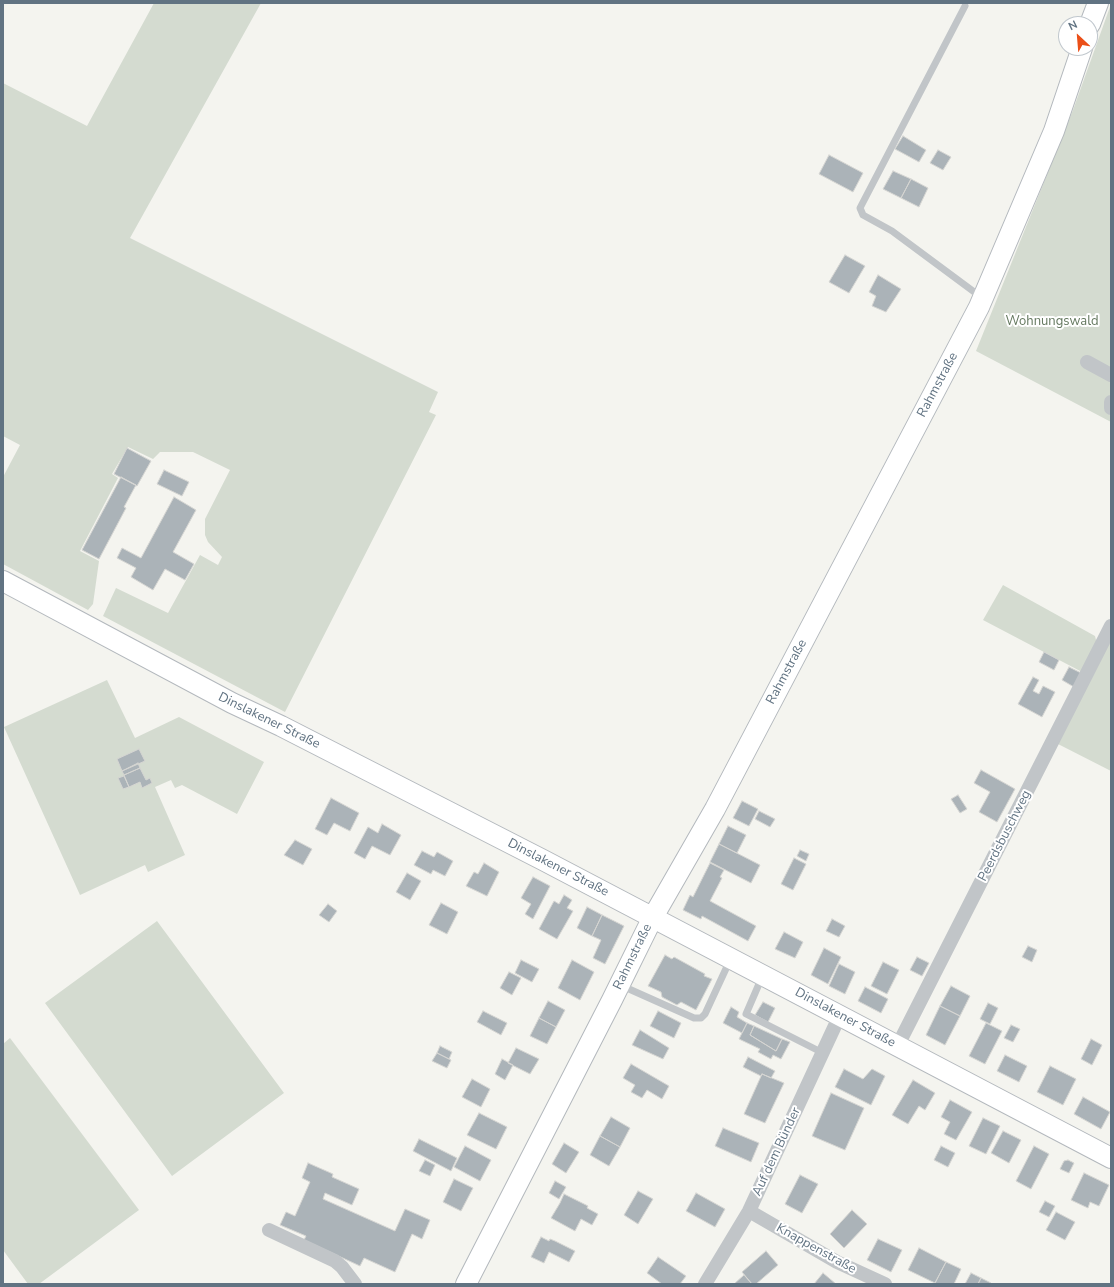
<!DOCTYPE html>
<html>
<head>
<meta charset="utf-8">
<style>
	body { margin:0 }
	#map { position:relative; width:1114px; height:1287px; overflow:hidden; background:#f4f4ef; font-family:"Nunito Sans",sans-serif }
	canvas { display:block }
	.frame { position:absolute; inset:0; border:4px solid #617382; pointer-events:none }
	.north { position:absolute; left:1058px; top:16px; width:40px; height:40px; box-sizing:border-box; background:#fff; border:1px solid #c0c7cd; border-radius:50%; rotate:334deg; font-size:11px; font-weight:700; line-height:16px; text-align:center; color:#617382 }
	.north::after { content:''; display:block; margin:auto; width:14px; height:18px; background:#eb4f18; clip-path:polygon(50% 0,100% 100%,50% 72%,0 100%) }
</style>
</head>
<body>
<div id="map">
<canvas width="1114" height="1287"></canvas>
<div class="frame"></div>
<div class="north">N</div>
</div>
<script>
const ctx = document.querySelector('canvas').getContext('2d');
ctx.lineJoin = 'round';
function fill(path, color) { ctx.fillStyle = color; ctx.fill(path, 'evenodd'); }
const shape = rows => new Path2D(rows.map(r => 'M' + r).join(''));
function stroke(path, color, width, dash) { ctx.strokeStyle = color; ctx.lineWidth = width; ctx.lineCap = dash ? 'butt' : 'round'; ctx.setLineDash(dash || []); ctx.stroke(path); }
function label(font, color, halo, rows, align = 'center') {
  ctx.font = font + ' "Nunito Sans",sans-serif'; ctx.lineWidth = 4; ctx.setLineDash([]); ctx.textBaseline = 'middle'; ctx.strokeStyle = halo; ctx.fillStyle = color; for (const [text, x, y, turn = 0] of rows) {
    ctx.save(); ctx.translate(x, y); ctx.rotate((+turn || 0) * Math.PI / 180); ctx.textAlign = isNaN(turn) ? turn : align; if (halo) ctx.strokeText(text, 0, 0); ctx.fillText(text, 0, 0); ctx.restore();
  }
}
fill(shape([
	[154,3,261,3,130,238,438,392,429,412,436,415,285,712,103,616,116,588,168,613,200,555,218,565,222,557,208,542,205,535,205,519,230,470,193,452,160,452,153,459,128,447,112,474,118,478,80,551,99,561,93,604,88,610,3,564,3,477,20,445,3,436,3,83,87,126],
	[1111,4,1111,422,976,351,1073,110],
	[1003,585,1095,636,1097,644,1082,672,983,620],
	[1108,643,1111,644,1111,771,1058,744],
	[107,680,135,738,179,717,264,762,237,814,182,785,175,788,171,780,155,787,185,855,148,872,145,865,80,895,4,727],
	[157,921,284,1093,172,1176,45,1003],
	[10,1038,139,1210,39,1284,28,1284,3,1250,3,1044]
]), '#d4dbd0');
const building = shape([
	[903,136,926,150,919,162,895,149,903,136],
	[938,150,951,157,943,170,930,163,938,150],
	[829,155,863,173,853,192,819,174,829,155],
	[893,171,911,179,901,198,883,189,893,171],
	[911,179,928,188,919,207,901,198,911,179],
	[845,255,865,266,849,293,829,282,845,255],
	[878,275,901,289,886,312,872,306,876,296,869,292,878,275],
	[127,448,151,461,137,486,114,474,127,448],
	[164,470,189,482,182,496,157,484,164,470],
	[121,477,136,485,124,507,126,508,99,559,82,550,121,477],
	[174,497,196,510,173,552,194,564,185,580,165,569,153,590,131,577,136,568,117,558,122,548,141,558,174,497],
	[1044,652,1059,660,1054,670,1039,662,1044,652],
	[1069,667,1081,673,1074,687,1062,680,1069,667],
	[1033,677,1039,680,1033,691,1039,694,1043,686,1055,692,1042,717,1018,704,1033,677],
	[139,749,145,761,122,771,117,759,139,749],
	[138,763,140,768,124,775,122,771,138,763],
	[140,768,146,780,150,778,152,783,142,788,140,782,129,787,124,775,140,768],
	[981,770,1015,789,997,822,979,812,990,792,974,783,981,770],
	[124,776,129,787,123,789,118,778,124,776],
	[958,795,967,809,960,813,951,799,958,795],
	[331,798,359,813,350,831,334,823,327,835,315,829,331,798],
	[742,801,758,809,749,826,733,818,742,801],
	[759,811,775,819,770,827,755,819,759,811],
	[382,824,401,835,390,855,372,846,365,859,354,853,368,827,378,833,382,824],
	[728,826,746,835,737,853,719,844,728,826],
	[295,840,312,849,303,865,284,855,295,840],
	[719,844,760,865,751,883,710,862,719,844],
	[800,850,809,854,806,861,797,856,800,850],
	[422,851,434,857,437,852,453,861,445,876,433,870,431,874,414,865,422,851],
	[794,858,806,864,793,890,781,884,794,858],
	[484,863,499,872,487,896,466,886,474,872,478,874,484,863],
	[710,863,724,870,720,877,722,878,710,901,756,926,748,941,702,916,701,919,683,910,690,895,693,897,710,863],
	[407,873,421,881,410,900,396,892,407,873],
	[533,877,550,886,533,919,525,914,531,904,521,898,533,877],
	[564,895,572,900,567,908,573,911,557,939,539,929,554,901,559,904,564,895],
	[441,903,458,912,447,934,429,925,441,903],
	[328,904,337,911,329,922,319,915,328,904],
	[587,907,602,915,592,936,577,928,587,907],
	[602,915,624,926,605,964,593,958,601,940,592,936,602,915],
	[832,919,845,926,839,937,826,931,832,919],
	[784,932,803,942,795,958,775,949,784,932],
	[1028,946,1037,950,1032,962,1022,957,1028,946],
	[824,948,841,957,828,984,811,975,824,948],
	[665,955,672,959,674,957,705,974,704,976,712,979,696,1010,681,1002,677,1005,662,997,661,992,648,986,665,955],
	[917,957,929,963,922,976,910,970,917,957],
	[521,960,539,969,532,982,515,973,521,960],
	[572,960,594,972,580,1000,558,988,572,960],
	[883,962,899,970,887,994,871,986,883,962],
	[839,964,855,972,845,994,829,986,839,964],
	[509,972,521,978,512,995,500,988,509,972],
	[951,986,970,996,960,1016,940,1006,951,986],
	[865,987,888,999,881,1013,858,1001,865,987],
	[548,1001,565,1010,556,1027,539,1018,548,1001],
	[763,1002,775,1008,768,1022,755,1015,763,1002],
	[988,1003,998,1008,990,1024,980,1019,988,1003],
	[940,1006,960,1016,945,1045,926,1035,940,1006],
	[731,1007,739,1012,737,1017,747,1023,742,1033,723,1023,731,1007],
	[483,1011,507,1023,501,1035,477,1022,483,1011],
	[658,1011,681,1023,674,1038,650,1026,658,1011],
	[539,1018,556,1027,547,1044,530,1036,539,1018],
	[747,1023,754,1026,750,1035,776,1051,782,1039,790,1042,781,1059,773,1055,771,1059,758,1052,760,1049,739,1039,747,1023],
	[986,1023,1002,1031,985,1064,969,1056,986,1023],
	[1011,1025,1020,1029,1013,1042,1004,1038,1011,1025],
	[754,1026,782,1039,776,1051,750,1035,754,1026],
	[640,1030,669,1048,663,1059,632,1045,640,1030],
	[1091,1039,1102,1045,1092,1065,1081,1059,1091,1039],
	[440,1046,452,1052,449,1059,437,1053,440,1046],
	[516,1048,539,1059,530,1074,508,1063,516,1048],
	[437,1053,451,1060,447,1068,432,1061,437,1053],
	[1005,1055,1027,1066,1019,1082,997,1071,1005,1055],
	[748,1057,775,1071,771,1078,762,1074,761,1076,743,1067,748,1057],
	[502,1059,513,1065,505,1080,495,1074,502,1059],
	[631,1064,669,1086,662,1099,647,1090,642,1098,631,1092,635,1085,623,1078,631,1064],
	[1050,1066,1076,1079,1063,1105,1037,1092,1050,1066],
	[844,1069,863,1079,872,1069,885,1076,871,1105,835,1087,844,1069],
	[762,1074,784,1083,765,1123,744,1114,762,1074],
	[472,1079,490,1089,481,1107,462,1097,472,1079],
	[913,1080,935,1093,925,1110,919,1106,908,1124,892,1115,913,1080],
	[831,1093,864,1108,845,1150,812,1136,831,1093],
	[1083,1097,1110,1112,1101,1129,1074,1114,1083,1097],
	[950,1100,972,1112,956,1140,944,1134,950,1122,941,1117,950,1100],
	[479,1113,507,1127,496,1149,467,1135,479,1113],
	[611,1117,630,1128,620,1147,600,1136,611,1117],
	[983,1118,1000,1126,986,1154,969,1146,983,1118],
	[723,1128,759,1143,751,1162,715,1146,723,1128],
	[1003,1131,1021,1140,1009,1163,991,1153,1003,1131],
	[600,1136,620,1147,609,1166,590,1155,600,1136],
	[419,1139,457,1158,451,1171,413,1151,419,1139],
	[564,1143,579,1152,566,1173,552,1164,564,1143],
	[465,1146,491,1160,480,1181,454,1167,465,1146],
	[941,1146,955,1153,948,1167,934,1160,941,1146],
	[1034,1146,1049,1154,1031,1189,1016,1181,1034,1146],
	[425,1160,435,1165,430,1176,419,1171,425,1160],
	[1068,1160,1074,1163,1069,1173,1060,1169,1064,1161,1068,1160],
	[308,1163,333,1174,332,1177,359,1189,352,1205,325,1193,323,1199,395,1231,405,1209,430,1220,422,1239,412,1234,395,1272,364,1258,360,1266,304,1240,306,1236,280,1225,286,1212,295,1216,310,1182,302,1178,308,1163],
	[1084,1173,1109,1185,1099,1206,1090,1202,1088,1208,1071,1200,1084,1173],
	[800,1175,818,1184,802,1213,785,1204,800,1175],
	[454,1179,473,1188,461,1211,443,1202,454,1179],
	[555,1181,566,1187,559,1199,549,1193,555,1181],
	[638,1191,653,1199,638,1224,624,1215,638,1191],
	[696,1193,725,1209,715,1227,686,1211,696,1193],
	[564,1194,588,1206,587,1208,598,1214,592,1225,581,1219,575,1231,551,1218,560,1203,564,1194],
	[1045,1201,1055,1206,1049,1217,1039,1212,1045,1201],
	[852,1210,867,1224,844,1248,830,1234,852,1210],
	[1056,1212,1075,1222,1065,1240,1046,1230,1056,1212],
	[541,1237,549,1241,550,1239,555,1241,575,1251,569,1262,549,1252,544,1263,531,1257,541,1237],
	[878,1239,902,1250,891,1272,867,1260,878,1239],
	[919,1248,946,1262,935,1283,908,1270,919,1248],
	[766,1251,778,1265,756,1284,752,1284,742,1272,766,1251],
	[658,1257,686,1276,680,1284,662,1284,647,1273,658,1257],
	[946,1262,961,1269,954,1284,937,1284,935,1283,946,1262],
	[823,1273,836,1284,814,1284,823,1273],
	[971,1273,981,1278,978,1284,965,1284,971,1273],
	[744,1275,752,1284,734,1284,744,1275],
	[981,1278,991,1283,990,1284,978,1284,981,1278]
]);
fill(building, '#abb3b8');
stroke(building, '#d5d5d2', 1);
const secondary = shape([
	[1090,24,1098,3],
	[3,581,232,703,281,726,543,860,1111,1158],
	[466,1284,612,1000,653,917,715,809,979,307,1054,131,1082,48]
]);
stroke(secondary, '#b3b8bd', 22);
stroke(shape([
	[965,6,860,208,863,215,892,231,981,297],
	[762,977,746,1014,823,1053],
	[620,985,694,1018,701,1018,705,1014,730,960]
]), '#c1c5c8', 7);
stroke(shape([
	[1087,362,1111,375],
	[1111,402,1111,408],
	[898,1045,1111,626],
	[749,1211,837,1262,885,1284],
	[269,1230,335,1261,342,1267,355,1284],
	[705,1284,749,1211,840,1015]
]), '#c1c5c8', 14);
stroke(secondary, '#fff', 20);
label('13px', '#657960', '#fff', [
	["Wohnungswald",1052,322]
]);
label('13px', '#617382', '#fff', [
	["Rahmstraße",938,385,-62],
	["Rahmstraße",787,672,-62],
	["Dinslakener Straße",269,721,26],
	["Peerdsbuschweg",1005,836,-63],
	["Dinslakener Straße",558,868,27],
	["Rahmstraße",633,957,-64],
	["Dinslakener Straße",845,1018,28],
	["Auf dem Bünder",777,1152,-65],
	["Knappenstraße",816,1249,29]
]);
</script>
</body>
</html>
